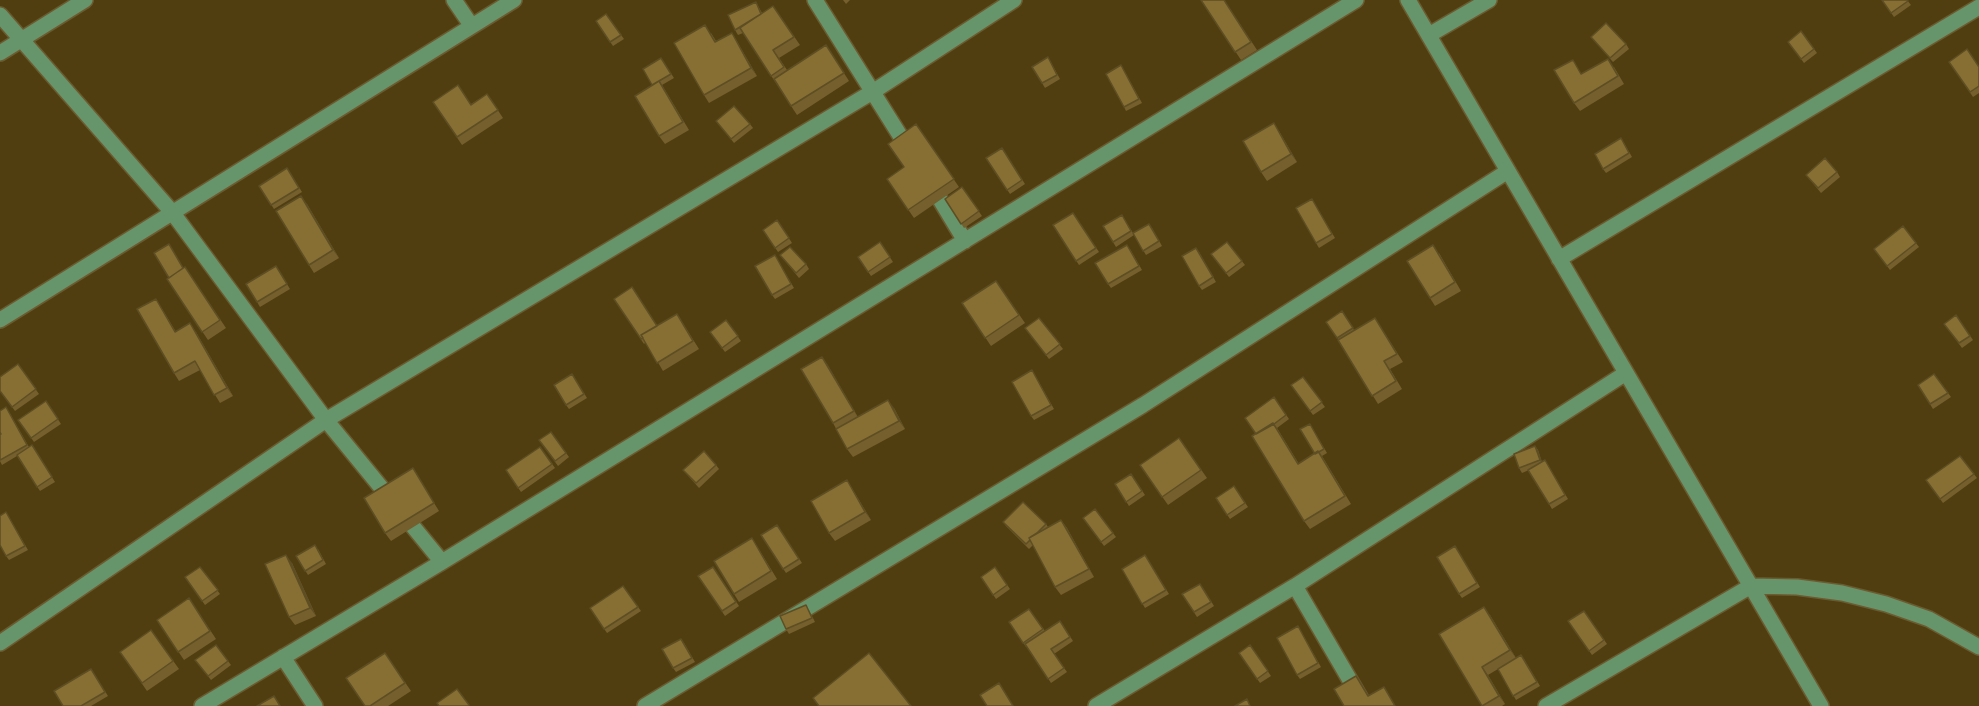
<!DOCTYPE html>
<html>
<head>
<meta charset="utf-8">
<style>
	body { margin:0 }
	canvas { display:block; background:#503e10 }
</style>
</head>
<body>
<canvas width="1979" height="706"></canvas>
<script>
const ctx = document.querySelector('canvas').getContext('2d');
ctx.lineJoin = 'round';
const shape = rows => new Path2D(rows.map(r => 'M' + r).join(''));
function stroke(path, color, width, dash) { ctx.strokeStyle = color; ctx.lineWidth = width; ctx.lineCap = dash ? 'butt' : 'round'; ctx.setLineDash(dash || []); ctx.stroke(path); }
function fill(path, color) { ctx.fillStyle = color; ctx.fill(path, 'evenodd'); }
const minor = shape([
	[454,0,471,25],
	[815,0,911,153],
	[1408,0,1821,706],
	[0,15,172,212,326,420,442,562],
	[1429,35,1489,0],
	[0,53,85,0],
	[930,183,965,241],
	[1559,259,1979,7],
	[0,320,514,0],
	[1295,586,1365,706],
	[0,643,326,420,874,91,1014,0],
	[283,657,315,706],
	[202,706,442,562,1356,0],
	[645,706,1143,405,1508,171],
	[1096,706,1295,586,1626,373],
	[1546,706,1751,586,1797,587,1842,593,1886,604,1929,619,1979,647]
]);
stroke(minor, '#6c5b30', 18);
stroke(minor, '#66956b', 15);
fill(shape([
	[843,0,850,0,846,4],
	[1201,0,1224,0,1257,50,1241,60],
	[1882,0,1907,0,1911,5,1894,17],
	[756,2,762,13,773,6,800,45,779,58,787,70,826,45,849,81,797,115,743,33,738,35,735,30],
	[606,14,624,39,613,46,596,21],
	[1801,31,1817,53,1804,63,1788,42],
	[711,33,716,41,732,33,757,76,709,103,704,95],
	[1591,37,1626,44,1629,49,1613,62],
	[1048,57,1060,79,1045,88,1042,83],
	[661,58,674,78,662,85,689,130,665,144,659,136,652,85],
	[1949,62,1979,67,1979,93,1973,97],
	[1121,65,1142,103,1126,111,1124,107],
	[1614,67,1624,84,1580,111,1574,103,1582,74],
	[487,94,503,118,462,145,433,102,471,104],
	[716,121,750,124,753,128,734,143],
	[916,124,959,187,914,218,887,179,904,167],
	[1279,131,1297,162,1267,181,1261,172],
	[1624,143,1632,157,1606,173,1603,169],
	[1002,148,1025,184,1010,194,986,158],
	[287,168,302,192,274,209,259,186],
	[1837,172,1840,177,1821,193,1806,175],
	[962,187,982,216,964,228,945,199],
	[1312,199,1335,238,1319,248,1316,243],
	[307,204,339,258,314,273,309,265],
	[1073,213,1099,252,1079,265,1053,225],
	[1122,215,1133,233,1152,228,1162,246,1146,255,1134,235,1116,247,1103,226],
	[777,220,792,243,778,252,763,230],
	[1903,226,1919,247,1890,270,1874,249],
	[880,242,893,262,871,276,858,257],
	[1227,242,1245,265,1229,277,1211,254],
	[169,244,183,268,185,267,226,328,208,340,167,279,169,278],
	[1130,249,1142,270,1111,288,1108,284],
	[1199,252,1216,282,1202,290,1199,286],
	[1439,253,1461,291,1435,306,1430,298],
	[775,255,794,288,775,299,772,295],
	[780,255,806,264,809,269,799,278],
	[276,266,290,289,260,307,257,302],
	[996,281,1025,323,991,346,962,303],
	[614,299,657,326,677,314,699,349,663,371,646,342,644,344],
	[161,307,176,332,196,332,233,396,220,403,200,370,179,381,174,373],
	[1342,311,1354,330,1375,318,1403,362,1390,369,1402,389,1378,404,1339,340,1326,322],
	[1956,315,1973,340,1962,348,1944,324],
	[1039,318,1063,349,1049,359,1025,328],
	[726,320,741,341,725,352,710,332],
	[822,357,858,417,894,408,905,429,853,457,847,449,833,423],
	[18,364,39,394,15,411,0,391],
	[1032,370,1054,409,1034,420,1031,416],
	[572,374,587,398,569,409,566,405],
	[1934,374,1951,397,1933,409,1918,385],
	[1303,377,1325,407,1313,415,1291,385],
	[1274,397,1289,419,1277,428,1299,464,1315,454,1310,424,1327,453,1322,456,1351,504,1310,529,1304,521,1256,434],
	[46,401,61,424,34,442,18,420],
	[9,412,29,447,32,445,55,482,40,491,17,456,2,465,0,461,0,435,1,434],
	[551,432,569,457,558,466,539,440],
	[1179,438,1207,478,1168,505,1140,465],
	[1535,446,1538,450,1542,462,1548,465,1568,499,1552,509,1529,470,1522,473,1519,468],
	[540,447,555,468,521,492,506,470],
	[1960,456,1977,478,1943,503,1926,480],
	[716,465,719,469,699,488,683,470],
	[1131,474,1145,495,1129,506,1115,484],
	[418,477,439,511,391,541,385,533],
	[847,480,871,520,835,541,829,533],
	[1234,486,1248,507,1230,519,1216,498],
	[1095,509,1116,537,1104,546,1083,518],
	[6,512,28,550,9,560,6,556],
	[1061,520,1067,528,1094,577,1061,595,1055,587,1033,545,1029,549,1006,526,1003,522,1046,524,1048,527],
	[777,525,802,563,786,573,761,535],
	[752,538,777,579,739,602,734,594],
	[1455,546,1480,587,1462,598,1459,594],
	[318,549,326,564,308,575,296,556],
	[1145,555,1169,594,1145,608,1122,569],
	[292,563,316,616,295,625,289,617],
	[200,567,220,594,205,605,185,577],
	[713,567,739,606,725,616,698,576],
	[995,567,1010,589,996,599,981,577],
	[623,586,641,611,607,633,590,608],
	[1203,588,1214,606,1197,617,1182,594],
	[189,598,216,639,184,660,157,620],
	[1029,609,1045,631,1060,621,1073,641,1054,654,1067,672,1051,683,1027,646,1026,647,1009,622],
	[809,610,815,622,789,634,786,629],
	[1584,611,1607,644,1592,655,1568,621],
	[1490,615,1516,658,1524,659,1540,686,1516,700,1498,669,1488,675,1505,704,1502,706,1482,706,1439,634],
	[1298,626,1321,667,1300,679,1297,675],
	[151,630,179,669,147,691,120,652],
	[684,643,695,662,676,672,673,668],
	[216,645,231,665,211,680,195,660],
	[1250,645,1271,676,1260,683,1239,653],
	[385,653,411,691,388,706,365,706],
	[91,669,108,696,91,706,63,706]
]), '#745f2d');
fill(shape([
	[732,33,737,41,757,76,751,68],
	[1274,123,1279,131,1297,162,1291,154],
	[301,196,307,204,339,258,333,250],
	[190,323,196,332,233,396,227,388],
	[822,357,828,365,859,419,854,411],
	[888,400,894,408,905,429,899,421],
	[1535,446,1538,450,1543,465,1540,460],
	[847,480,852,488,871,520,865,512],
	[1061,520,1067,528,1094,577,1089,569],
	[286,555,292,563,316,616,310,608],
	[1484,607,1490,615,1516,658,1510,650],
	[1482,667,1488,675,1505,704,1499,696]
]), '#5e4e24');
const building = shape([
	[1201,0,1224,0,1251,42,1235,52,1201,0],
	[1882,0,1907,0,1908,1,1891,13,1882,0],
	[756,2,761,14,735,30,728,15,756,2],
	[773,6,794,37,773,50,784,67,771,76,740,28,773,6],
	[606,14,621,35,610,42,596,21,606,14],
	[1606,23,1626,44,1610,58,1591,37,1606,23],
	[705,25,715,42,732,33,751,68,704,95,674,43,705,25],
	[1801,31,1814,49,1801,59,1788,42,1801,31],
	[826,45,844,73,791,106,774,79,826,45],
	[1967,49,1979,67,1979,86,1970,92,1949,62,1967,49],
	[1048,57,1057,75,1042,83,1032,67,1048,57],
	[661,58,671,74,652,85,643,69,661,58],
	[1608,59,1618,76,1574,103,1554,70,1573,60,1581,74,1608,59],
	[1121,65,1139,99,1124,107,1106,74,1121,65],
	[659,81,683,122,659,136,635,96,659,81],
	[458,85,471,105,487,94,498,110,457,137,433,102,458,85],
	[734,106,750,124,731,139,716,121,734,106],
	[1274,123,1291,154,1261,172,1243,141,1274,123],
	[916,124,954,179,908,210,887,179,904,167,888,144,916,124],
	[1621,138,1629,153,1603,169,1595,154,1621,138],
	[1002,148,1022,180,1007,190,986,158,1002,148],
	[1825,158,1837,172,1818,188,1806,175,1825,158],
	[287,168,299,188,271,205,259,186,287,168],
	[962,187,979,211,961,224,945,199,962,187],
	[301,196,333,250,309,265,276,211,301,196],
	[1312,199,1332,234,1316,243,1296,208,1312,199],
	[1073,213,1096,248,1076,261,1053,225,1073,213],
	[1122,215,1131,231,1113,242,1103,226,1122,215],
	[777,220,789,238,775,248,763,230,777,220],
	[1149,224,1159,241,1143,251,1133,233,1149,224],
	[1903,226,1916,243,1887,266,1874,249,1903,226],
	[880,242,890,257,868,272,858,257,880,242],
	[1227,242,1242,261,1226,273,1211,254,1227,242],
	[169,244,183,268,169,278,154,253,169,244],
	[1127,245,1139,266,1108,284,1095,263,1127,245],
	[1433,245,1455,282,1430,298,1407,261,1433,245],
	[790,247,806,264,796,273,780,255,790,247],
	[1196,248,1213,277,1199,286,1182,256,1196,248],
	[775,255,791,284,772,295,755,266,775,255],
	[276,266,287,284,257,302,246,284,276,266],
	[185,267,220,320,202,332,167,279,185,267],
	[996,281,1019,315,985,338,962,303,996,281],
	[632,287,657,326,641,335,643,338,641,339,614,299,632,287],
	[156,299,175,332,190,323,227,388,214,395,195,361,174,373,137,309,156,299],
	[1342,311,1353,328,1337,338,1326,322,1342,311],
	[677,314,693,341,657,363,641,335,677,314],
	[1956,315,1970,336,1959,343,1944,324,1956,315],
	[1039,318,1060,344,1046,355,1025,328,1039,318],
	[1375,318,1397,354,1384,361,1396,381,1372,396,1338,340,1375,318],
	[726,320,738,336,722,348,710,332,726,320],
	[822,357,854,411,833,423,801,369,822,357],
	[18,364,36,389,12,407,0,391,0,377,18,364],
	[1032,370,1051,405,1031,416,1012,382,1032,370],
	[572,374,584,394,566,405,554,385,572,374],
	[1934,374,1948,393,1930,404,1918,385,1934,374],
	[1303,377,1322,402,1310,411,1291,385,1303,377],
	[1274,397,1286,415,1274,424,1256,434,1245,418,1274,397],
	[888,400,899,421,847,449,836,429,888,400],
	[46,401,58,419,31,438,18,420,46,401],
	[6,407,27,445,0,460,0,435,1,434,0,432,0,411,6,407],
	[1273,423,1298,464,1318,451,1345,496,1304,521,1252,436,1273,423],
	[1310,424,1324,449,1315,454,1300,429,1310,424],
	[551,432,566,453,555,461,539,440,551,432],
	[1179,438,1201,470,1162,497,1140,465,1179,438],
	[32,445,52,477,37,487,17,455,32,445],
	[1535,446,1540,460,1519,468,1514,454,1535,446],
	[540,447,552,464,518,488,506,470,540,447],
	[704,451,716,465,696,483,683,470,704,451],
	[1960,456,1974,474,1940,499,1926,480,1960,456],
	[1545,460,1565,495,1549,504,1528,470,1545,460],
	[413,468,434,503,385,533,364,498,413,468],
	[1131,474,1142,491,1126,502,1115,484,1131,474],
	[847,480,865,512,829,533,811,501,847,480],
	[1234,486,1245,503,1227,515,1216,498,1234,486],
	[1023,502,1046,524,1037,533,1029,538,1030,540,1026,544,1003,522,1023,502],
	[1095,509,1113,533,1101,542,1083,518,1095,509],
	[6,512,25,546,6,556,0,545,0,516,6,512],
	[1061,520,1089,569,1055,587,1029,538,1061,520],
	[777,525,799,559,783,569,761,535,777,525],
	[752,538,771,571,734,594,714,561,752,538],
	[315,545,323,560,305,571,296,556,315,545],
	[1455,546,1477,583,1459,594,1437,557,1455,546],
	[286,555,310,608,289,617,265,564,286,555],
	[1145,555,1166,590,1142,604,1122,569,1145,555],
	[200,567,218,590,202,601,185,577,200,567],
	[713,567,736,602,722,611,698,576,713,567],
	[995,567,1007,585,993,595,981,577,995,567],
	[1200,584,1211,602,1194,612,1182,594,1200,584],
	[623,586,638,607,604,629,590,608,623,586],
	[189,598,210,631,178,652,157,620,189,598],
	[806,605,812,618,786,629,780,616,806,605],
	[1484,607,1510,650,1482,667,1499,696,1482,706,1439,634,1484,607],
	[1029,609,1043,629,1023,643,1009,622,1029,609],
	[1584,611,1604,640,1589,651,1568,621,1584,611],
	[1060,621,1070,637,1051,649,1064,668,1048,679,1025,644,1060,621],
	[1298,626,1318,663,1297,675,1277,638,1298,626],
	[151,630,173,661,142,683,120,652,151,630],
	[681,639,692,658,673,668,662,649,681,639],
	[216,645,228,661,208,676,195,660,216,645],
	[1250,645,1268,671,1257,679,1239,653,1250,645],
	[385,653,405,683,370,706,365,706,346,678,385,653],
	[869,653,911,706,819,706,813,698,869,653],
	[1521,655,1537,682,1513,696,1498,669,1521,655],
	[91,669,105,692,81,706,63,706,54,691,91,669],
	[1356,676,1368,696,1384,687,1395,706,1344,706,1334,689,1356,676],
	[999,683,1013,706,987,706,980,695,999,683],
	[457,689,469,705,468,706,439,706,437,703,457,689],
	[274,696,280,706,257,706,274,696],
	[1247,699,1250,706,1235,706,1247,699]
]);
fill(building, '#876f34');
stroke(building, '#5e4e24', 1.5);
</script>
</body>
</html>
